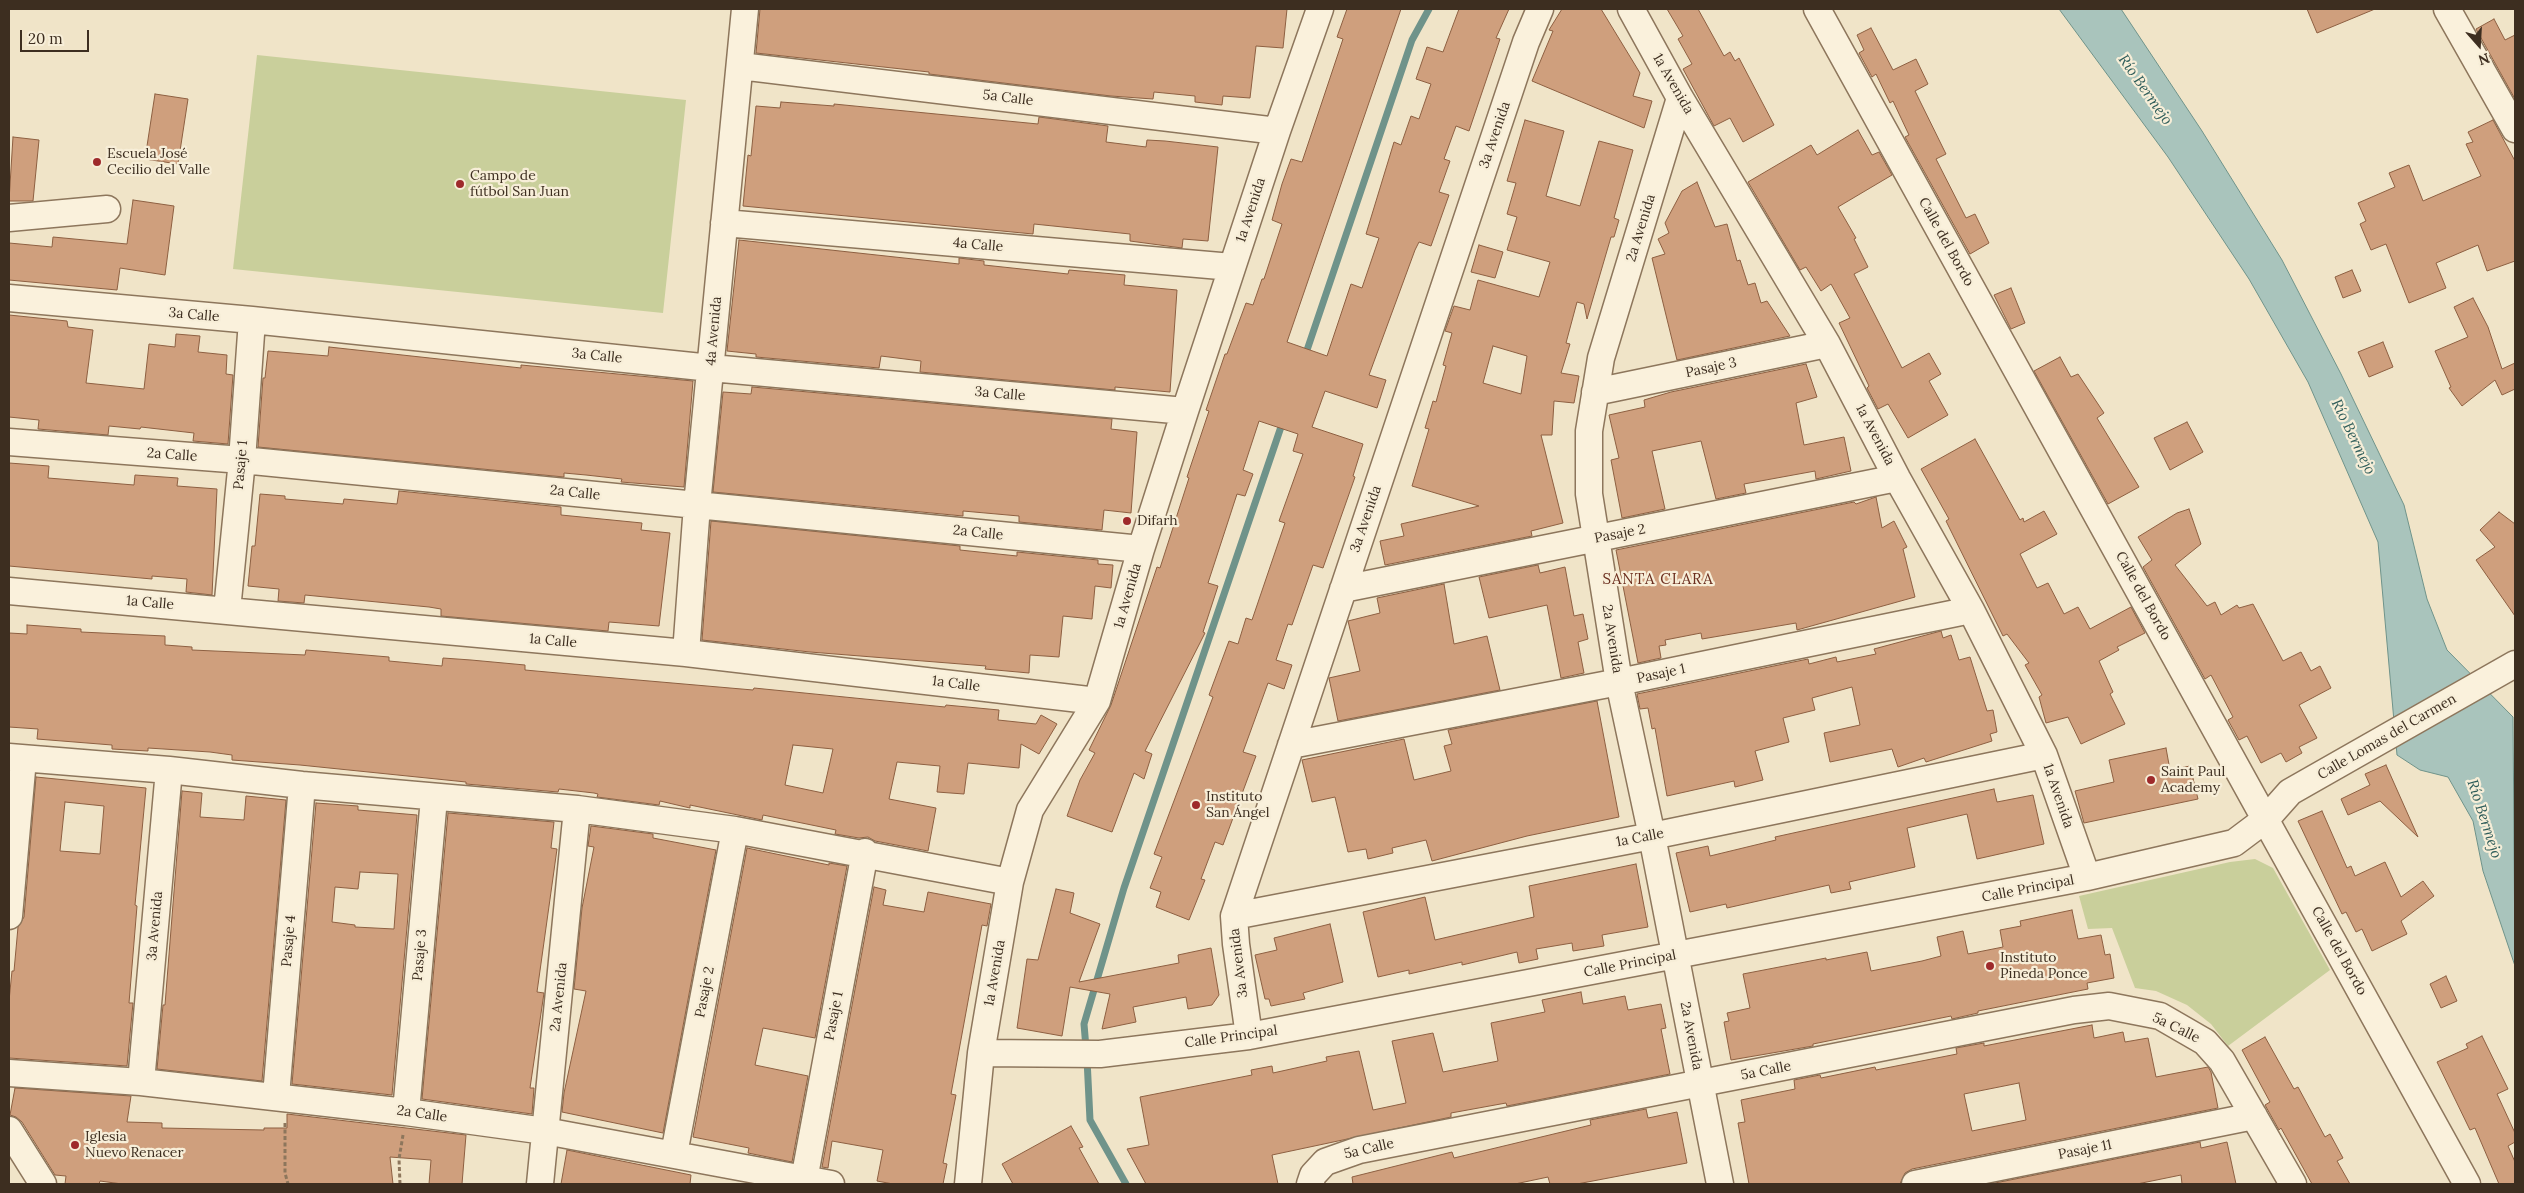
<!DOCTYPE html>
<html>
<head>
<meta charset="utf-8">
<style>
	body { margin:0 }
	#map { position:relative; width:2524px; height:1193px; overflow:hidden; background:#f0e4c8; font-family:Lora,serif }
	canvas { display:block }
	.frame { position:absolute; inset:0; border:10px solid #3d2e20; pointer-events:none }
	.north { position:absolute; left:2454px; top:20px; width:50px; height:50px; -webkit-text-stroke:4px #f7eed8; paint-order:stroke; rotate:161deg; font-size:14px; font-weight:700; line-height:20px; text-align:center; color:#3d2e20 }
	.north::after { content:''; display:block; margin:auto; width:18px; height:22px; background:#3d2e20; clip-path:polygon(50% 0,100% 100%,50% 72%,0 100%) }
	.scale { position:absolute; left:20px; top:30px; width:69px; height:22px; box-sizing:border-box; border:2px solid #3d2e20; border-top:0; padding-left:6px; font-size:15px; line-height:18px; white-space:nowrap; color:#3d2e20; -webkit-text-stroke:4px #f7eed8; paint-order:stroke }
</style>
</head>
<body>
<div id="map">
<canvas width="2524" height="1193"></canvas>
<div class="frame"></div>
<div class="north">N</div>
<div class="scale">20 m</div>
</div>
<script>
const ctx = document.querySelector('canvas').getContext('2d');
ctx.lineJoin = 'round';
function fill(path, color) { ctx.fillStyle = color; ctx.fill(path, 'evenodd'); }
const shape = rows => new Path2D(rows.map(r => 'M' + r).join(''));
function stroke(path, color, width, dash) { ctx.strokeStyle = color; ctx.lineWidth = width; ctx.lineCap = dash ? 'butt' : 'round'; ctx.setLineDash(dash || []); ctx.stroke(path); }
function label(font, color, halo, rows, align = 'center') {
  ctx.font = font + ' Lora,serif'; ctx.lineWidth = 4.5; ctx.setLineDash([]); ctx.textBaseline = 'middle'; ctx.strokeStyle = halo; ctx.fillStyle = color; for (const [text, x, y, turn = 0] of rows) {
    ctx.save(); ctx.translate(x, y); ctx.rotate((+turn || 0) * Math.PI / 180); ctx.textAlign = isNaN(turn) ? turn : align; if (halo) ctx.strokeText(text, 0, 0); ctx.fillText(text, 0, 0); ctx.restore();
  }
}
fill(shape([
	[257,55,686,100,663,313,233,269],
	[2255,859,2273,868,2330,970,2228,1046,2211,1024,2187,1005,2156,991,2135,988,2112,928,2088,929,2079,896,2230,862]
]), '#c9cf9b');
const water = shape([
	[2059,9,2121,9,2202,131,2282,260,2341,374,2404,505,2427,599,2447,650,2513,717,2515,966,2483,871,2473,821,2448,777,2420,770,2397,755,2378,542,2308,382,2249,279,2168,157,2059,9]
]);
fill(water, '#a9c4bc');
stroke(water, '#6f938a', 1);
stroke(shape([
	[1305,356,1412,40,1429,9],
	[1086,1048,1084,1024,1124,888,1283,421],
	[1087,1059,1090,1120,1126,1184]
]), '#6f938a', 7);
const building = shape([
	[760,9,1287,9,1283,48,1256,46,1250,98,1223,96,1222,105,1195,102,1195,96,1154,92,1153,99,1111,96,929,74,929,72,756,53,760,9],
	[1347,9,1401,9,1287,342,1327,356,1351,284,1362,288,1379,238,1366,234,1394,142,1401,145,1411,116,1419,119,1431,84,1416,79,1427,47,1443,52,1459,9,1509,9,1496,38,1500,39,1469,131,1456,126,1444,159,1450,161,1439,192,1449,195,1431,246,1419,242,1415,250,1369,375,1386,380,1377,408,1325,391,1312,427,1363,444,1353,476,1355,477,1323,568,1313,565,1292,625,1288,624,1276,660,1292,665,1284,689,1268,683,1243,752,1256,756,1223,845,1215,842,1201,879,1205,880,1189,920,1156,907,1161,892,1150,888,1162,857,1154,854,1213,697,1209,695,1229,641,1238,644,1246,618,1252,620,1285,523,1279,521,1303,454,1293,451,1298,434,1259,421,1243,470,1253,474,1245,496,1237,494,1208,583,1218,586,1203,632,1205,633,1145,751,1152,754,1144,779,1134,773,1112,832,1067,816,1080,780,1095,753,1089,750,1111,705,1157,567,1160,568,1189,478,1187,477,1209,411,1206,410,1225,354,1227,354,1246,303,1253,305,1262,279,1264,279,1282,224,1272,220,1282,184,1291,159,1302,162,1343,39,1337,37,1347,9],
	[1562,9,1601,9,1640,73,1633,96,1652,101,1644,128,1532,81,1553,31,1549,30,1562,9],
	[1667,9,1698,9,1724,56,1730,52,1735,61,1739,58,1774,125,1743,142,1730,118,1714,126,1683,69,1692,64,1678,39,1683,36,1667,9],
	[2307,9,2375,9,2317,33,2307,9],
	[2494,19,2505,40,2515,35,2515,99,2476,29,2494,19],
	[1871,28,1893,70,1916,59,1928,84,1915,91,1946,154,1936,159,1966,218,1975,214,1989,243,1970,254,1905,137,1909,135,1893,101,1890,103,1876,74,1872,77,1859,53,1864,50,1857,35,1871,28],
	[155,94,188,99,178,164,145,159,155,94],
	[781,102,834,106,834,104,1038,124,1039,117,1108,126,1106,142,1146,147,1147,140,1165,141,1218,147,1208,241,1183,239,1182,248,1130,241,1130,234,1034,224,1033,234,743,206,748,155,751,156,756,106,780,108,781,102],
	[1525,120,1564,131,1546,196,1580,206,1599,141,1633,150,1614,218,1619,220,1614,237,1611,237,1587,319,1584,304,1577,302,1566,343,1570,344,1561,373,1579,376,1574,403,1554,401,1552,435,1541,435,1563,523,1531,531,1532,536,1385,565,1380,541,1404,536,1401,524,1479,506,1412,486,1429,429,1425,428,1433,401,1436,402,1446,366,1443,365,1452,333,1445,331,1454,306,1470,310,1478,280,1539,297,1550,262,1507,250,1517,217,1507,214,1516,183,1507,181,1525,120],
	[1493,346,1527,356,1521,394,1483,383,1493,346],
	[2493,120,2515,161,2515,261,2487,271,2478,245,2436,263,2446,288,2409,303,2386,244,2371,250,2360,224,2366,221,2358,203,2395,187,2389,173,2409,165,2423,201,2481,176,2466,144,2473,142,2468,132,2493,120],
	[1858,130,1872,155,1879,152,1892,175,1838,207,1856,238,1854,239,1868,267,1854,274,1902,368,1929,353,1941,374,1929,381,1948,415,1908,438,1888,404,1878,409,1867,388,1869,386,1839,323,1850,318,1831,284,1821,291,1806,267,1800,270,1748,182,1811,145,1817,155,1858,130],
	[13,137,39,140,33,201,9,201,13,137],
	[1697,182,1715,227,1727,224,1737,261,1740,260,1748,285,1755,283,1761,303,1767,301,1790,336,1677,360,1652,258,1665,254,1658,239,1669,233,1665,223,1682,191,1697,182],
	[133,200,174,206,165,275,120,268,117,290,9,280,9,243,52,247,53,237,127,244,133,200],
	[739,240,959,264,959,258,984,261,984,265,1068,274,1069,270,1125,275,1124,285,1177,290,1170,392,1115,387,1115,390,920,372,921,361,881,356,879,368,756,357,756,354,727,351,739,240],
	[1479,245,1503,252,1495,278,1471,272,1479,245],
	[2352,270,2361,291,2343,298,2335,277,2352,270],
	[2011,288,2025,323,2011,329,1994,295,2011,288],
	[2473,298,2488,327,2502,369,2515,363,2515,389,2502,395,2495,380,2462,406,2449,388,2451,387,2435,351,2468,337,2454,307,2473,298],
	[9,315,67,321,68,327,93,330,86,383,144,389,149,344,175,347,176,334,200,336,198,352,227,355,226,374,233,375,228,444,193,441,194,433,141,427,140,429,109,426,108,435,38,429,39,420,9,417,9,315],
	[2383,342,2393,367,2369,377,2358,352,2383,342],
	[329,347,521,368,521,365,693,381,684,487,621,482,622,479,586,475,564,473,564,477,258,447,263,378,265,378,268,351,328,356,329,347],
	[2060,357,2071,377,2078,374,2104,413,2097,418,2139,487,2108,504,2034,371,2060,357],
	[1806,364,1817,397,1796,403,1804,445,1844,437,1851,471,1816,479,1815,471,1744,484,1746,493,1716,499,1701,441,1652,451,1665,509,1622,518,1611,460,1619,458,1609,415,1645,407,1644,400,1671,392,1806,364],
	[752,387,1112,419,1111,429,1137,432,1131,513,1104,510,1102,530,1019,522,1019,516,963,511,963,516,713,492,723,392,751,394,752,387],
	[2187,422,2203,452,2170,470,2154,438,2187,422],
	[1975,439,2020,520,2023,518,2024,522,2044,511,2057,534,2020,554,2037,588,2048,583,2064,614,2078,607,2090,629,2131,607,2145,633,2117,647,2119,650,2099,661,2113,692,2110,694,2125,724,2081,744,2068,717,2046,723,2039,697,2042,695,2025,665,2029,663,2007,634,2003,636,1946,521,1949,519,1921,469,1975,439],
	[9,463,49,466,48,478,134,485,135,475,178,478,177,486,217,489,212,595,186,592,187,579,152,576,152,579,9,566,9,463],
	[399,491,561,507,561,515,642,523,641,530,670,533,659,626,609,622,608,631,441,616,441,609,429,607,305,595,304,603,278,601,279,589,248,586,252,546,255,546,260,494,285,496,285,499,343,504,344,499,397,504,399,491],
	[1876,497,1882,528,1894,521,1907,547,1903,549,1915,597,1797,630,1796,623,1702,639,1701,633,1665,640,1666,645,1659,646,1661,658,1638,663,1616,550,1854,502,1856,504,1876,497],
	[2189,509,2201,544,2175,565,2207,606,2215,602,2221,615,2237,605,2239,608,2253,604,2283,661,2301,652,2311,671,2320,666,2331,688,2299,705,2317,738,2299,747,2302,753,2286,762,2281,753,2261,763,2247,736,2239,740,2228,720,2233,717,2211,675,2205,679,2143,567,2152,560,2138,537,2177,513,2189,509],
	[2499,512,2515,524,2515,616,2476,560,2495,547,2480,530,2499,512],
	[711,521,960,546,960,550,1017,556,1017,552,1098,560,1098,564,1113,565,1111,588,1095,586,1092,619,1063,616,1059,657,1030,655,1029,673,985,669,986,666,810,652,702,640,711,521],
	[1538,565,1540,573,1565,567,1574,616,1583,614,1588,639,1578,642,1584,673,1561,678,1547,605,1489,618,1479,577,1538,565],
	[1444,584,1454,644,1487,636,1500,690,1338,721,1329,678,1360,671,1348,621,1380,613,1377,598,1444,584],
	[27,625,81,629,81,632,165,636,165,645,192,647,192,650,305,655,306,650,389,657,389,661,442,666,443,658,471,660,525,665,525,670,580,675,753,690,754,688,945,707,946,705,999,710,998,720,1036,724,1041,715,1057,724,1039,754,1021,744,1019,768,968,763,964,794,937,792,940,766,897,762,889,799,936,808,928,851,875,841,868,837,859,838,835,834,836,830,763,815,762,820,690,805,690,808,660,801,659,805,597,797,598,794,594,793,559,789,558,792,466,784,466,782,300,765,232,760,232,755,210,752,148,748,148,751,112,749,112,745,37,739,38,729,9,727,9,633,27,634,27,625],
	[793,745,833,749,823,793,785,785,793,745],
	[1941,631,1943,638,1951,635,1959,660,1970,657,1987,711,1993,710,1997,732,1990,734,1992,741,1926,762,1924,758,1898,767,1892,749,1830,762,1824,733,1860,725,1852,687,1812,698,1815,710,1783,718,1789,742,1755,751,1763,780,1735,787,1734,781,1667,796,1655,728,1652,729,1648,708,1640,709,1637,694,1808,659,1809,664,1836,657,1837,662,1876,654,1874,649,1941,631],
	[1597,701,1619,817,1527,836,1432,861,1426,840,1392,848,1393,853,1368,859,1366,849,1348,852,1335,797,1312,802,1302,760,1404,739,1414,780,1451,771,1444,746,1452,744,1448,730,1597,701],
	[2166,748,2170,770,2190,766,2198,799,2084,823,2075,791,2114,782,2109,760,2166,748],
	[2386,765,2418,837,2380,801,2348,815,2341,799,2370,785,2365,774,2386,765],
	[36,777,146,788,135,905,137,906,129,1003,133,1003,127,1066,9,1058,9,1001,12,971,14,971,18,927,24,917,36,777],
	[65,802,104,806,100,854,60,851,65,802],
	[1994,789,1997,802,2033,795,2044,844,1977,859,1967,814,1907,828,1915,867,1849,882,1851,889,1831,893,1829,885,1727,908,1726,904,1690,912,1676,853,1708,846,1710,856,1776,840,1775,837,1994,789],
	[182,791,202,793,200,817,244,820,246,796,286,800,262,1081,157,1069,163,1005,165,1005,182,791],
	[316,803,358,806,358,810,417,815,392,1095,292,1084,316,803],
	[360,872,398,874,394,929,355,927,355,925,332,922,335,887,358,889,360,872],
	[2322,811,2347,868,2351,866,2355,876,2385,862,2401,897,2423,881,2434,896,2401,921,2407,934,2372,951,2362,929,2356,932,2346,912,2342,914,2298,821,2322,811],
	[448,813,554,822,551,848,557,849,537,992,544,993,530,1088,534,1088,532,1114,422,1099,448,813],
	[591,826,653,834,653,838,716,850,663,1133,562,1112,564,1093,586,991,574,989,582,908,594,847,588,846,591,826],
	[747,848,829,865,829,863,847,866,815,1038,763,1028,755,1065,808,1076,792,1162,748,1153,749,1148,693,1137,747,848],
	[1636,864,1648,927,1602,935,1604,946,1573,951,1572,943,1536,949,1538,959,1519,963,1517,952,1462,965,1462,962,1409,974,1409,970,1378,977,1363,912,1425,897,1435,940,1534,917,1529,886,1636,864],
	[874,887,886,890,883,905,924,912,928,892,991,904,987,926,982,925,951,1094,956,1095,943,1163,947,1164,943,1184,893,1184,877,1181,883,1150,832,1141,828,1168,822,1167,874,887],
	[1056,889,1074,893,1070,913,1100,924,1079,982,1179,963,1178,955,1211,948,1219,995,1212,1005,1188,1009,1186,997,1133,1007,1136,1022,1102,1029,1110,994,1070,987,1062,1036,1017,1028,1027,959,1038,960,1056,889],
	[2072,910,2078,939,2101,935,2105,955,2110,954,2114,978,2087,983,2088,989,1978,1011,1978,1013,1952,1019,1951,1016,1813,1044,1813,1046,1731,1060,1724,1022,1729,1021,1727,1013,1750,1008,1743,974,1826,958,1826,960,1867,952,1871,971,1922,961,1941,956,1937,937,1963,931,1968,954,2003,947,2000,930,2021,926,2020,921,2072,910],
	[1330,924,1343,982,1303,993,1305,999,1271,1006,1269,999,1265,999,1255,955,1277,950,1274,938,1330,924],
	[2446,976,2457,1001,2441,1008,2430,984,2446,976],
	[1581,992,1583,1004,1625,996,1628,1010,1661,1004,1666,1028,1661,1029,1670,1074,1507,1106,1506,1103,1451,1113,1451,1117,1272,1155,1278,1184,1146,1184,1127,1149,1149,1145,1140,1097,1252,1075,1251,1070,1272,1066,1273,1073,1327,1061,1326,1057,1359,1051,1373,1110,1406,1103,1392,1041,1433,1033,1443,1072,1498,1061,1491,1023,1545,1012,1542,1000,1581,992],
	[2092,1025,2094,1038,2123,1032,2125,1042,2148,1038,2156,1077,2208,1067,2211,1072,2218,1108,1912,1169,1905,1173,1900,1184,1749,1184,1738,1123,1745,1122,1741,1100,1795,1089,1794,1080,1820,1075,1821,1078,1875,1067,1876,1070,1957,1054,1956,1048,1984,1043,1984,1046,2092,1025],
	[2019,1083,2026,1120,1972,1131,1964,1094,2019,1083],
	[2482,1036,2508,1089,2497,1094,2515,1133,2515,1142,2508,1146,2515,1162,2515,1184,2499,1184,2475,1128,2470,1130,2437,1062,2468,1048,2466,1044,2482,1036],
	[2265,1037,2294,1089,2298,1087,2325,1137,2330,1134,2343,1158,2337,1161,2350,1184,2312,1184,2281,1128,2279,1130,2265,1105,2270,1102,2242,1050,2265,1037],
	[15,1088,131,1096,127,1122,162,1123,162,1128,264,1130,264,1128,287,1128,287,1114,466,1135,462,1184,429,1184,431,1160,390,1157,393,1184,122,1184,100,1181,99,1184,65,1184,66,1176,55,1175,22,1122,16,1117,10,1115,15,1088],
	[1646,1109,1648,1118,1677,1112,1687,1163,1577,1184,1550,1184,1548,1177,1515,1184,1353,1184,1352,1177,1452,1152,1454,1158,1591,1125,1590,1120,1646,1109],
	[1071,1126,1083,1147,1079,1148,1099,1184,1013,1184,1002,1164,1071,1126],
	[2200,1142,2201,1148,2227,1142,2236,1184,2182,1184,2181,1175,2137,1184,1990,1184,2200,1142],
	[567,1150,691,1175,690,1184,561,1184,567,1150]
]);
fill(building, '#cf9f7d');
stroke(building, '#8d5f41', 1);
const minor = shape([
	[1631,9,1680,98,1827,344,1897,478,1971,610,2044,755,2087,877],
	[1817,9,2467,1184],
	[2447,9,2515,129],
	[740,66,1277,131],
	[1680,98,1601,358,1589,431,1589,494,1619,682,1652,836,1720,1184],
	[9,218,107,209],
	[724,223,1232,267],
	[9,298,252,320,711,368,1185,411],
	[1595,392,1827,344],
	[9,442,242,460,1141,549],
	[1343,589,1897,478],
	[9,591,686,653,1097,701],
	[227,610,242,460,252,320],
	[686,653,697,505,745,9],
	[1291,745,1619,682,1971,610],
	[9,757,169,770,302,785,577,809,735,830,1010,882],
	[9,916,23,759],
	[1234,916,1652,836,2044,755],
	[1249,1036,1236,944,1234,916,1526,42,1540,9],
	[981,1053,1100,1054,1249,1036,2087,877,2234,843,2266,819,2290,792,2515,664],
	[9,1073,141,1082,406,1112,545,1131,831,1184],
	[141,1082,169,770],
	[276,1096,302,785],
	[406,1112,434,798],
	[9,1130,43,1184],
	[674,1154,735,830],
	[804,1180,865,852],
	[540,1184,577,809],
	[968,1184,981,1053,1010,882,1030,810,1097,701,1141,549,1185,411,1277,131,1320,9],
	[1310,1184,1313,1175,1325,1162,1359,1150,2074,1010,2109,1006,2160,1016,2205,1042,2222,1061,2293,1184],
	[1915,1184,2254,1116]
]);
stroke(minor, '#8d765c', 29);
stroke(shape([
	[285,1123,285,1173,288,1184],
	[400,1184,399,1159,403,1135]
]), '#8d765c', 3, [4, 2.5]);
stroke(minor, '#faf1dc', 26);
for (const [x, y, r, color] of [
	[97,162,5,"#9e2a2b"],
	[460,184,5,"#9e2a2b"],
	[1127,521,5,"#9e2a2b"],
	[2151,780,5,"#9e2a2b"],
	[1196,805,5,"#9e2a2b"],
	[1990,966,5,"#9e2a2b"],
	[75,1145,5,"#9e2a2b"]
]) { const dot = new Path2D(); dot.arc(x, y, r, 0, 2 * Math.PI); ctx.fillStyle = color; ctx.fill(dot); stroke(dot, '#f7eed8', 2); }
label('14px', '#3d2e20', '#f7eed8', [
	["1a Avenida",1673,84,60],
	["5a Calle",1008,98,7],
	["3a Avenida",1495,135,-71],
	["1a Avenida",1251,210,-72],
	["2a Avenida",1641,228,-73],
	["Calle del Bordo",1946,242,61],
	["4a Calle",978,245,5],
	["3a Calle",194,315,5],
	["4a Avenida",714,331,-85],
	["3a Calle",597,356,6],
	["Pasaje 3",1711,368,-12],
	["3a Calle",1000,394,5],
	["1a Avenida",1875,435,62],
	["2a Calle",172,455,4],
	["Pasaje 1",241,465,-85],
	["2a Calle",575,493,6],
	["3a Avenida",1366,519,-71],
	["2a Calle",978,533,6],
	["Pasaje 2",1620,534,-11],
	["1a Avenida",1128,596,-74],
	["Calle del Bordo",2143,596,61],
	["1a Calle",150,603,5],
	["2a Avenida",1612,639,81],
	["1a Calle",553,641,5],
	["Pasaje 1",1661,674,-12],
	["1a Calle",956,684,7],
	["Calle Lomas del Carmen",2387,737,-30],
	["1a Avenida",2058,796,71],
	["1a Calle",1640,838,-11],
	["Calle Principal",2028,889,-11],
	["3a Avenida",155,926,-85],
	["Pasaje 4",289,941,-85],
	["Calle del Bordo",2339,951,61],
	["Pasaje 3",420,955,-85],
	["3a Avenida",1239,963,-97],
	["Calle Principal",1630,964,-11],
	["1a Avenida",995,973,-80],
	["Pasaje 2",705,992,-79],
	["2a Avenida",559,997,-84],
	["Pasaje 1",834,1016,-79],
	["5a Calle",2176,1028,26],
	["2a Avenida",1691,1036,79],
	["Calle Principal",1231,1037,-8],
	["5a Calle",1766,1071,-11],
	["2a Calle",422,1114,8],
	["5a Calle",1369,1149,-13],
	["Pasaje 11",2085,1150,-11]
]);
label('14px', '#3d2e20', '#f7eed8', [
	["Escuela José",107,154],
	["Cecilio del Valle",107,170],
	["Campo de",470,176],
	["fútbol San Juan",470,192],
	["Difarh",1137,521],
	["Saint Paul",2161,772],
	["Academy",2161,788],
	["Instituto",1206,797],
	["San Ángel",1206,813],
	["Instituto",2000,958],
	["Pineda Ponce",2000,974],
	["Iglesia",85,1137],
	["Nuevo Renacer",85,1153]
], 'left');
label('italic 15px', '#2f5d5a', '#f7eed8', [
	["Río Bermejo",2145,90,55],
	["Río Bermejo",2353,437,64],
	["Río Bermejo",2484,819,72]
]);
ctx.letterSpacing = '1px';
label('15px', '#6b2e1e', '#f7eed8', [
	["SANTA CLARA",1658,580]
]);
ctx.letterSpacing = '0px';
</script>
</body>
</html>
